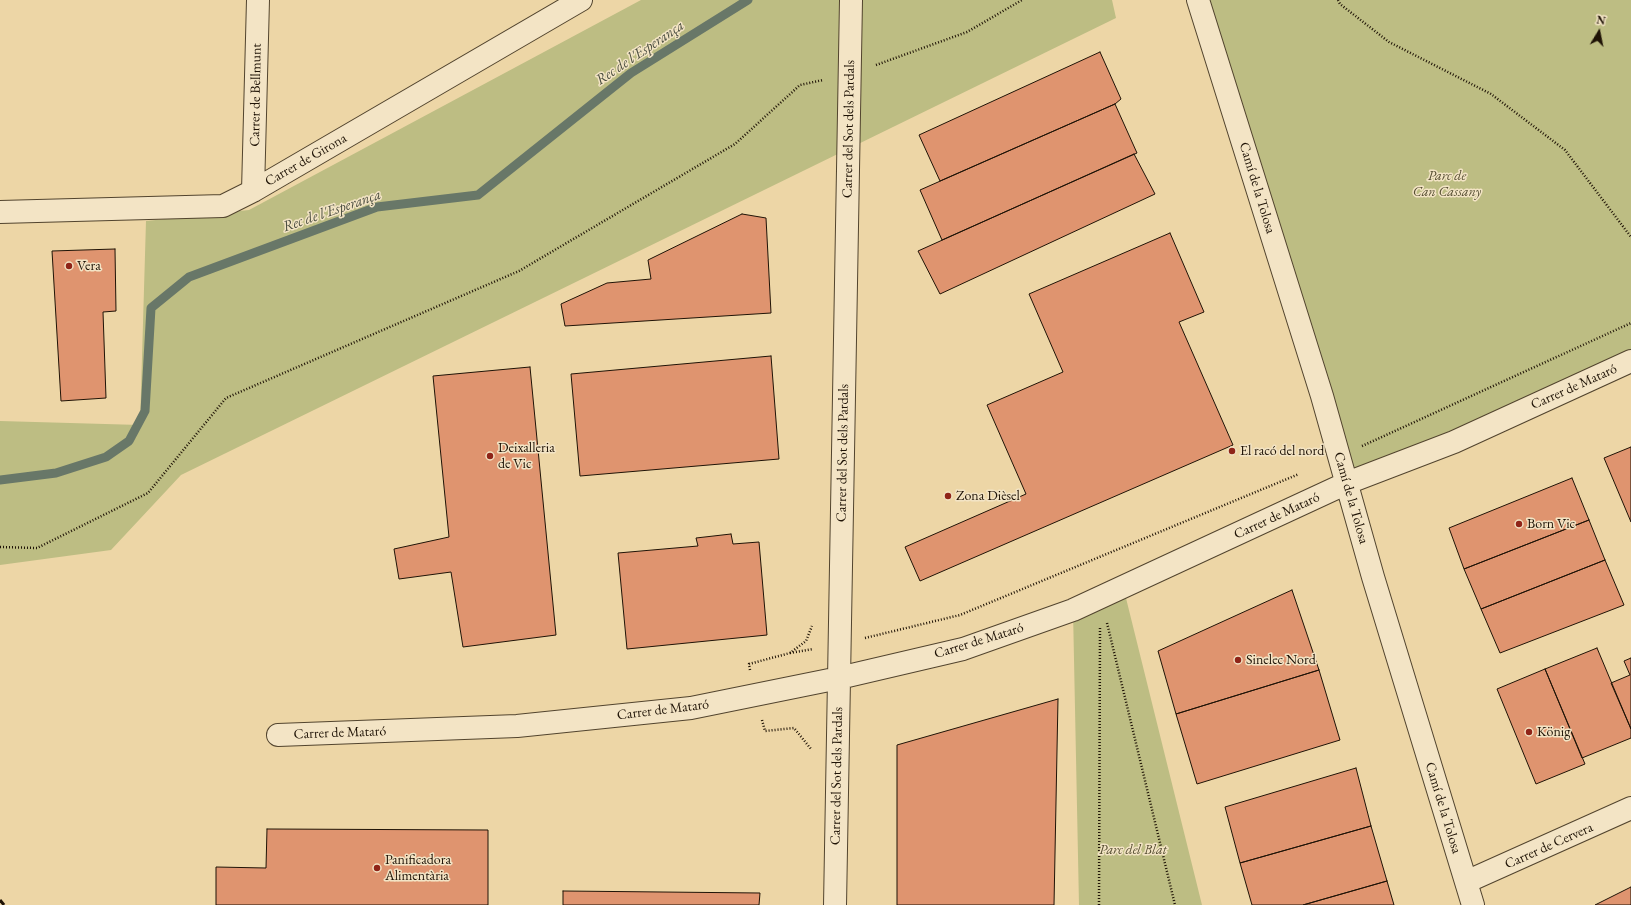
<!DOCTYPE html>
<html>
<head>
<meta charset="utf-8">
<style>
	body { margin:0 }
	#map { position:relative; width:1631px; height:905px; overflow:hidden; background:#edd6a6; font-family:"EB Garamond",serif }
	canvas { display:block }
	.north { position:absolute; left:1579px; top:12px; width:40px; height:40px; -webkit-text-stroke:3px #f3e4c5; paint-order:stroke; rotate:10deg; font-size:11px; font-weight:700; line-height:16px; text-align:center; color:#1f1306 }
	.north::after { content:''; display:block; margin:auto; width:14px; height:18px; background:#1f1306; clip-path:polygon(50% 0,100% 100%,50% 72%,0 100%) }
</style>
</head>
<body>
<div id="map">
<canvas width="1631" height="905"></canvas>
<div class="north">N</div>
</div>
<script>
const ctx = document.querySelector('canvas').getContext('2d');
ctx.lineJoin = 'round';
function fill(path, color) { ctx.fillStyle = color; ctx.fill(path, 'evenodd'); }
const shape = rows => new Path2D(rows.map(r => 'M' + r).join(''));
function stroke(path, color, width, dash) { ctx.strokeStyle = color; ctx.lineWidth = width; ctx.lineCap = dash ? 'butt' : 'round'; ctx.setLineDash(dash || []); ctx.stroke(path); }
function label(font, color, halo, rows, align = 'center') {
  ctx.font = font + ' "EB Garamond",serif'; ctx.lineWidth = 3; ctx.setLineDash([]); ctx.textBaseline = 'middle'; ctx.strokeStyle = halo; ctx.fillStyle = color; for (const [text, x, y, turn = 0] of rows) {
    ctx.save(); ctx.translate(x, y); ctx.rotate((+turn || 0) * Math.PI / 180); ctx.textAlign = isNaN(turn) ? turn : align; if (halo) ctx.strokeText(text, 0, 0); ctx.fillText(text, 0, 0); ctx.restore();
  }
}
fill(shape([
	[641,0,1112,0,1116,18,181,475,111,550,0,565,0,421,140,425,146,221,249,210],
	[1198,0,1631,0,1631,361,1347,483],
	[1123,586,1202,905,1079,905,1073,610]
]), '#bdbd83');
stroke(shape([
	[0,480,56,473,106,457,129,441,145,411,151,308,189,277,377,207,478,195,631,73,748,0]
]), '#687768', 9);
const building = shape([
	[1100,52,1121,99,1115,104,940,181,919,135,1100,52],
	[1115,104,1137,153,942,240,920,190,1115,104],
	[1134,154,1155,194,940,294,918,251,1134,154],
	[742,214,766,218,771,313,565,326,561,304,607,283,651,279,648,260,742,214],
	[1170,233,1204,312,1179,322,1233,445,920,581,905,547,1026,494,987,405,1063,372,1029,294,1170,233],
	[115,249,116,311,103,312,106,398,61,401,52,251,115,249],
	[771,356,779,459,580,476,571,374,771,356],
	[530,367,556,635,463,647,451,572,399,579,394,549,449,537,433,376,530,367],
	[1631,447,1631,522,1604,458,1631,447],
	[1572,478,1589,520,1464,569,1449,528,1572,478],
	[1589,520,1605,560,1481,609,1464,569,1589,520],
	[731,534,733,544,759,542,767,635,627,649,618,553,698,546,696,538,731,534],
	[1605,560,1624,605,1500,653,1481,609,1605,560],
	[1292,590,1319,670,1176,714,1158,651,1292,590],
	[1597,648,1631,729,1631,738,1582,758,1545,669,1597,648],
	[1631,658,1631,729,1611,683,1630,675,1624,661,1631,658],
	[1545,669,1585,764,1536,784,1497,689,1545,669],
	[1319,670,1340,740,1197,784,1176,714,1319,670],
	[1058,699,1054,905,897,905,897,745,1058,699],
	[1356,768,1371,826,1240,863,1225,807,1356,768],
	[1371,826,1387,881,1303,905,1252,905,1240,863,1371,826],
	[267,829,488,830,488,905,216,905,216,867,266,868,267,829],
	[1387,881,1394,905,1303,905,1387,881],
	[1631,887,1631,905,1595,905,1631,887],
	[563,891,760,893,759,905,563,905,563,891]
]);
fill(building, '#df946f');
stroke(building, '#1f1306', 1);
const street = shape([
	[1198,0,1322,396,1373,577,1473,905],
	[253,191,258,0],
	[0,212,223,206,253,191,581,0],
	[278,735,517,726,691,708,839,678,963,649,1073,610,1347,483,1454,442,1631,361],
	[1466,882,1631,808],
	[835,905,851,0]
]);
stroke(street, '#52442e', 24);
stroke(shape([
	[1338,0,1340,4,1389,42,1491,94,1565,150,1631,237],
	[876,65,967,32,1022,0],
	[1362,446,1631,323],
	[0,547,37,548,148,493,226,398,519,271,735,144,800,85,823,80],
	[1107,623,1175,905],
	[865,638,960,615,1299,474],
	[790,653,813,649],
	[750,670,749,664,790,653,806,641,812,626],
	[762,720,765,731,794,728,811,749],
	[1099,905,1100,628]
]), '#1f1306', 2.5, [1, 2]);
stroke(street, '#f3e4c5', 22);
stroke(shape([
	[0,900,4,905]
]), '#1f1306', 3, [7, 7]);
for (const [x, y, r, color] of [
	[69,266,4,"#8f2418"],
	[1232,451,4,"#8f2418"],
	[490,456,4,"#8f2418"],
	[948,496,4,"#8f2418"],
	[1519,524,4,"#8f2418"],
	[1238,660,4,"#8f2418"],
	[1529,732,4,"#8f2418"],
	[377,868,4,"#8f2418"]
]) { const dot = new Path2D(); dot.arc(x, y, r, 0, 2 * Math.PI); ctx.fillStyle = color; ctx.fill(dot); stroke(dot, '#f3e4c5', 1.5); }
label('14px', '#1f1306', '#f3e4c5', [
	["Carrer de Bellmunt",256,95,-89],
	["Carrer del Sot dels Pardals",849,129,-89],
	["Carrer de Girona",306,160,-30],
	["Camí de la Tolosa",1257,188,73],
	["Carrer de Mataró",1574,387,-24],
	["Carrer del Sot dels Pardals",843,453,-89],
	["Camí de la Tolosa",1351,498,74],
	["Carrer de Mataró",1277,516,-25],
	["Carrer de Mataró",979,641,-17],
	["Carrer de Mataró",663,710,-7],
	["Carrer de Mataró",340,733,-2],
	["Carrer del Sot dels Pardals",837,776,-89],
	["Camí de la Tolosa",1443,808,73],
	["Carrer de Cervera",1549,846,-24]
]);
label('italic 14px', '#564e32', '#f3e4c5', [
	["Parc de",1447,176],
	["Can Cassany",1447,192],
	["Parc del Blat",1133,850]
]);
label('14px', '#1f1306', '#f3e4c5', [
	["Vera",77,266],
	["Deixalleria",498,448],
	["de Vic",498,464],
	["El racó del nord",1240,451],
	["Zona Dièsel",956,496],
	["Born Vic",1527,524],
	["Sinelec Nord",1246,660],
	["König",1537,732],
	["Panificadora",385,860],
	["Alimentària",385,876]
], 'left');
label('italic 15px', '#4a4d3f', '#f3e4c5', [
	["Rec de l'Esperança",640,53,-34],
	["Rec de l'Esperança",332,211,-19]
]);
</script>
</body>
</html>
